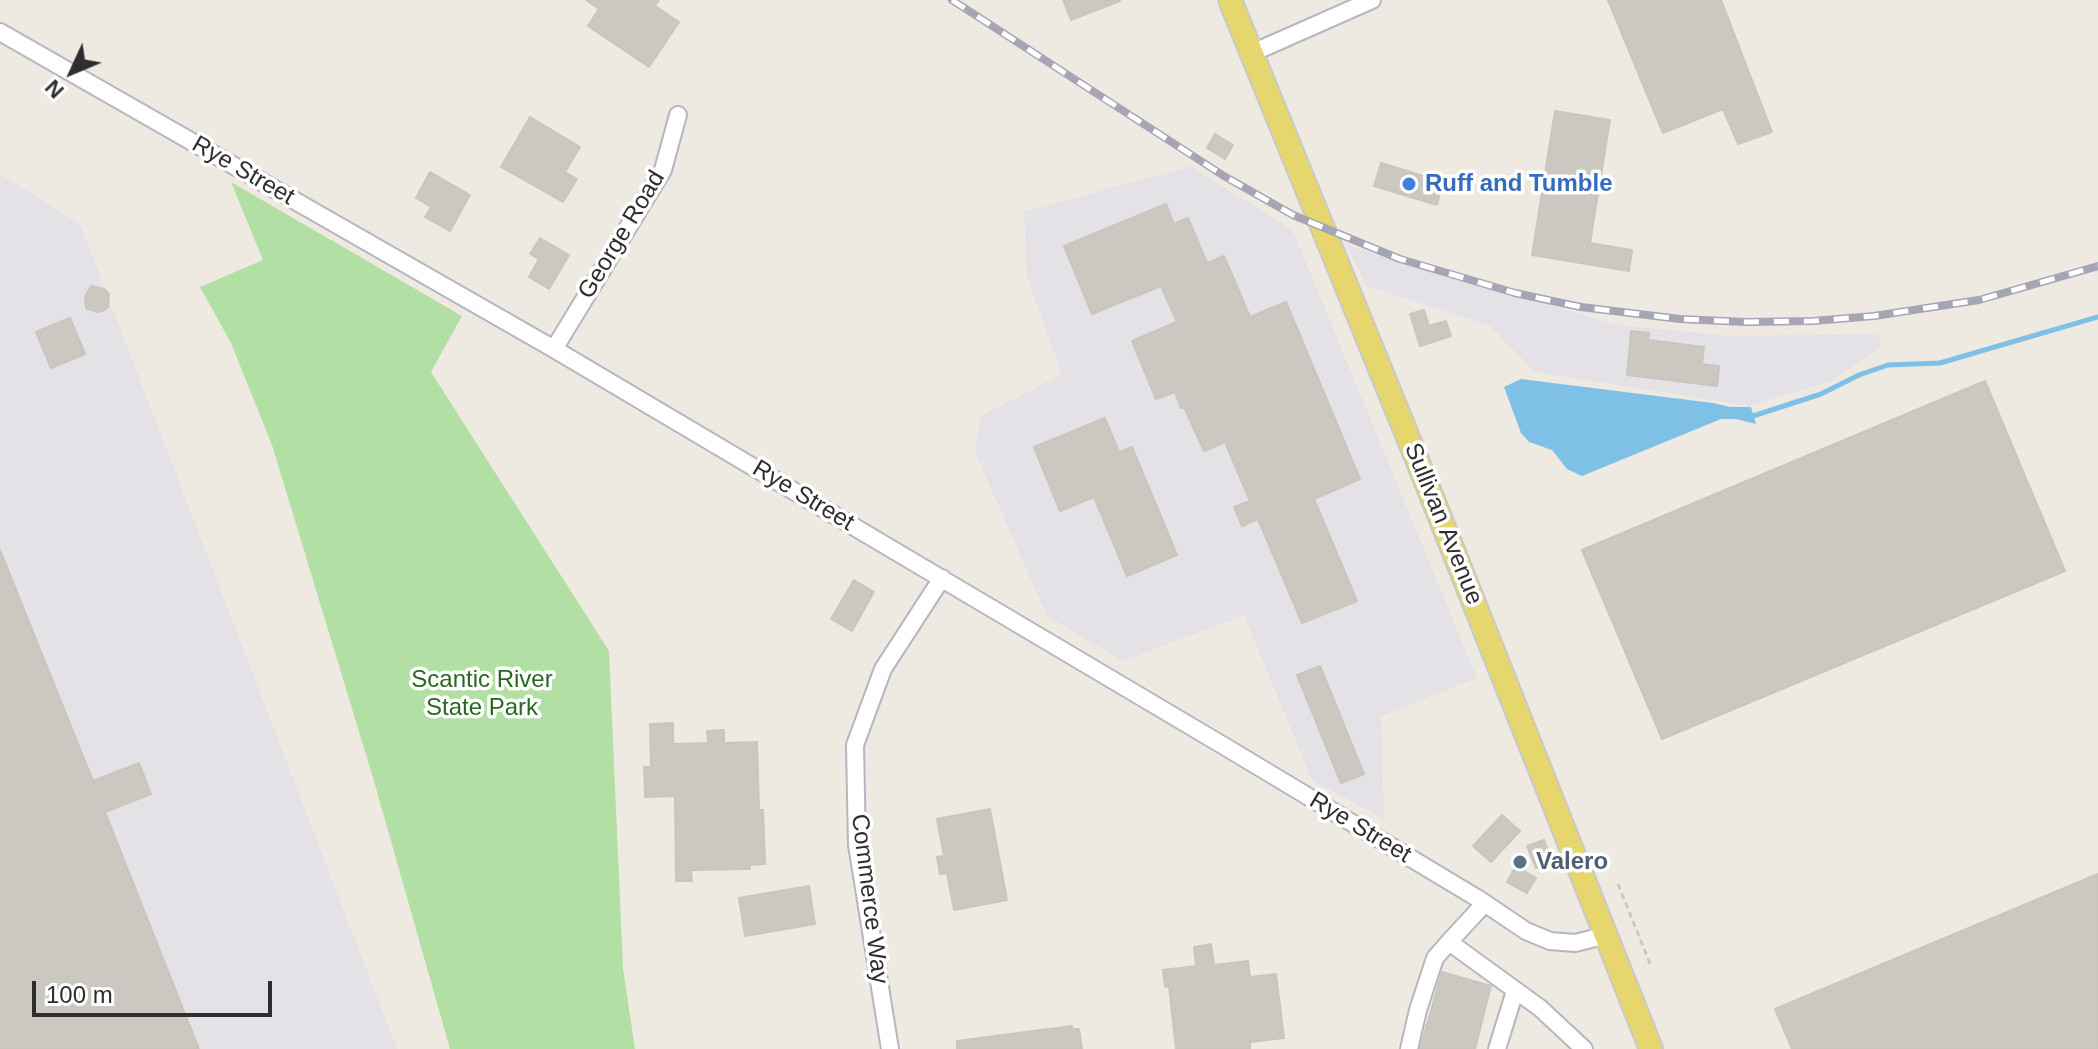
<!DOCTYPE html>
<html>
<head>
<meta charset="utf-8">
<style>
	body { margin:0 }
	#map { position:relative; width:2098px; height:1049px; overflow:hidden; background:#eeeae2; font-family:Arial,sans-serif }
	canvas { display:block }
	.north { position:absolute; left:32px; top:32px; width:80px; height:80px; -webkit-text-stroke:6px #fff; paint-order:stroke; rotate:226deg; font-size:22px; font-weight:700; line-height:32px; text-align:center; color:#2e2e2e }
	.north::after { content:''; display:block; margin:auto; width:28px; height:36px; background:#2e2e2e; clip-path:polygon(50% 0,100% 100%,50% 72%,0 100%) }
	.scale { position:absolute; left:32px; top:981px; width:240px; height:36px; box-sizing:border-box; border:4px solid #2e2e2e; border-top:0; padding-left:10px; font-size:24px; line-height:28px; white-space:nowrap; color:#2e2e2e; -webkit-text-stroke:6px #fff; paint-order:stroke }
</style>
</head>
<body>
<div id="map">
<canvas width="2098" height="1049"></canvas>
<div class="north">N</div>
<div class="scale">100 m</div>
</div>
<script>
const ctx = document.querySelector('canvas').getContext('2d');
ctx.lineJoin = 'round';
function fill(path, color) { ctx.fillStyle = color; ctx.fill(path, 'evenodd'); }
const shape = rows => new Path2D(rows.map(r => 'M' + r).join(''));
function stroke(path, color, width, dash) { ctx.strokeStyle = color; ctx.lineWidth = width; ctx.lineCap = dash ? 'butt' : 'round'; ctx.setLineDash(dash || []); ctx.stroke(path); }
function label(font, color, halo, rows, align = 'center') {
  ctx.font = font + ' Arial,sans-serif'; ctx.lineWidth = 7; ctx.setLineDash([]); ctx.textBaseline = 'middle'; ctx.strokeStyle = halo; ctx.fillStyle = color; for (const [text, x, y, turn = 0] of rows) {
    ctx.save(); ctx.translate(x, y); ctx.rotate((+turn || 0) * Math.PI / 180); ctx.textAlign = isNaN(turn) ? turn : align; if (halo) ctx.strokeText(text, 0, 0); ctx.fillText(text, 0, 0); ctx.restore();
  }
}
fill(shape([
	[1191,166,1293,231,1477,678,1381,716,1384,819,1312,780,1244,615,1123,661,1047,616,975,452,981,416,1062,374,1027,277,1024,212],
	[0,174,80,224,397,1049,0,1049],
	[1346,245,1618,325,1730,336,1878,334,1881,348,1831,381,1750,406,1535,372,1490,326,1367,286]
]), '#e4e1e7');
fill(shape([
	[231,182,462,316,431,372,609,651,623,968,635,1049,450,1049,374,781,272,445,231,343,200,287,263,260]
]), '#b2dfa4');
fill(shape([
	[1521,379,1713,403,1730,407,1751,407,1756,424,1736,419,1721,419,1582,476,1567,469,1552,450,1529,442,1521,433,1504,387]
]), '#7fc1e6');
stroke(shape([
	[1753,416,1821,394,1859,375,1888,365,1940,363,2098,317]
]), '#7fc1e6', 5);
const building = shape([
	[586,0,659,0,655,6,679,22,649,67,588,26,599,9,586,0],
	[1063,0,1120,0,1120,1,1071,20,1063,0],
	[1608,0,1721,0,1772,132,1738,144,1723,109,1663,133,1608,0],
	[1555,111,1610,120,1590,243,1632,250,1629,271,1532,255,1555,111],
	[530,117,580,147,565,172,577,179,563,202,501,167,530,117],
	[1215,134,1233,145,1225,159,1207,148,1215,134],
	[1381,163,1443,182,1437,205,1374,186,1381,163],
	[430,172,470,195,450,231,425,217,431,207,416,198,430,172],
	[1166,204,1174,224,1188,218,1207,263,1224,256,1250,317,1286,302,1360,479,1314,499,1357,601,1302,623,1258,519,1242,526,1234,507,1250,501,1225,442,1204,451,1184,407,1181,408,1175,392,1156,399,1132,341,1177,322,1161,286,1092,314,1064,246,1166,204],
	[540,238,569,255,549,289,529,277,539,259,530,254,540,238],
	[91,286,104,289,109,294,108,307,103,311,97,312,86,308,85,297,91,286],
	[1424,310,1429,326,1446,321,1451,336,1420,346,1410,314,1424,310],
	[70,318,85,354,51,368,36,332,70,318],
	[1631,331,1649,333,1648,340,1704,347,1702,364,1719,366,1717,386,1627,375,1631,331],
	[1985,381,2065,571,1662,739,1582,550,1985,381],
	[1105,418,1119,452,1132,447,1177,555,1127,576,1094,497,1060,511,1034,447,1105,418],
	[0,550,93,781,139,763,151,794,105,812,199,1049,0,1049,0,550],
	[854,580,874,592,852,631,831,619,854,580],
	[1320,666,1364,774,1341,783,1297,675,1320,666],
	[673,723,673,744,708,743,707,731,724,730,724,743,757,742,759,810,763,810,765,864,750,865,750,869,691,870,692,881,676,881,675,796,645,797,644,767,651,767,650,724,673,723],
	[990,809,1007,900,954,910,947,873,940,874,937,857,944,856,937,819,990,809],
	[1502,815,1520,831,1491,862,1473,846,1502,815],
	[1544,840,1552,861,1536,868,1527,846,1544,840],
	[1516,866,1536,878,1527,893,1507,882,1516,866],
	[2098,874,2098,1049,1792,1049,1775,1009,2098,874],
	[809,886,815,924,745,936,739,898,809,886],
	[1211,944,1214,965,1248,961,1250,977,1276,974,1284,1038,1250,1042,1250,1049,1176,1049,1169,986,1165,987,1163,970,1196,966,1194,947,1211,944],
	[1442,972,1491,986,1475,1049,1420,1049,1442,972],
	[1072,1026,1072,1029,1079,1029,1082,1049,957,1049,957,1041,1072,1026]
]);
fill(building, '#cac8c0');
stroke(building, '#c9c6bb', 2);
const minor = shape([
	[0,32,554,349,1224,746,1477,898,1526,931,1550,941,1575,943,1607,935],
	[1252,53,1372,0],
	[554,349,663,170,678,115],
	[1485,903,1449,942,1540,1008,1584,1049],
	[890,1049,857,845,855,745,883,669,942,578],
	[1409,1049,1418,1010,1435,958,1449,942],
	[1497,1049,1515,991]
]);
const major = shape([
	[1230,0,1418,462,1651,1049]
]);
stroke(minor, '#b5b6c0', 20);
stroke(major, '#c9c9c9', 26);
stroke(shape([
	[1618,884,1651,966]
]), '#c9c9c9', 3, [6, 4]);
stroke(minor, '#fff', 16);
stroke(major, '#e6d66e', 22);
const rail = shape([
	[952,0,1224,176,1293,215,1400,259,1515,293,1581,307,1680,319,1746,322,1813,321,1874,316,1979,300,2098,266]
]);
stroke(rail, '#a5a5b6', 8);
stroke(rail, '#fff', 5, [15]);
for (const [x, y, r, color] of [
	[1409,184,8,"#3f7fe0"],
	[1520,862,8,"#5c6f8a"]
]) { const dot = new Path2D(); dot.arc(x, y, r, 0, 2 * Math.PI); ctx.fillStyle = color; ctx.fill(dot); stroke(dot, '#fff', 3); }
label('24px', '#2e2e2e', '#fff', [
	["Rye Street",243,171,30],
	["George Road",622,235,-59],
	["Rye Street",803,496,31],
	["Sullivan Avenue",1443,524,68],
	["Rye Street",1360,828,31],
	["Commerce Way",869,899,83]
]);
label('bold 24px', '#366cbe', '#fff', [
	["Ruff and Tumble",1425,184]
], 'left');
label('24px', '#296722', '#fff', [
	["Scantic River",482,680],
	["State Park",482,708]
]);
label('bold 24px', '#4e5e75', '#fff', [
	["Valero",1536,862]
], 'left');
</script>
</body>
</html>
